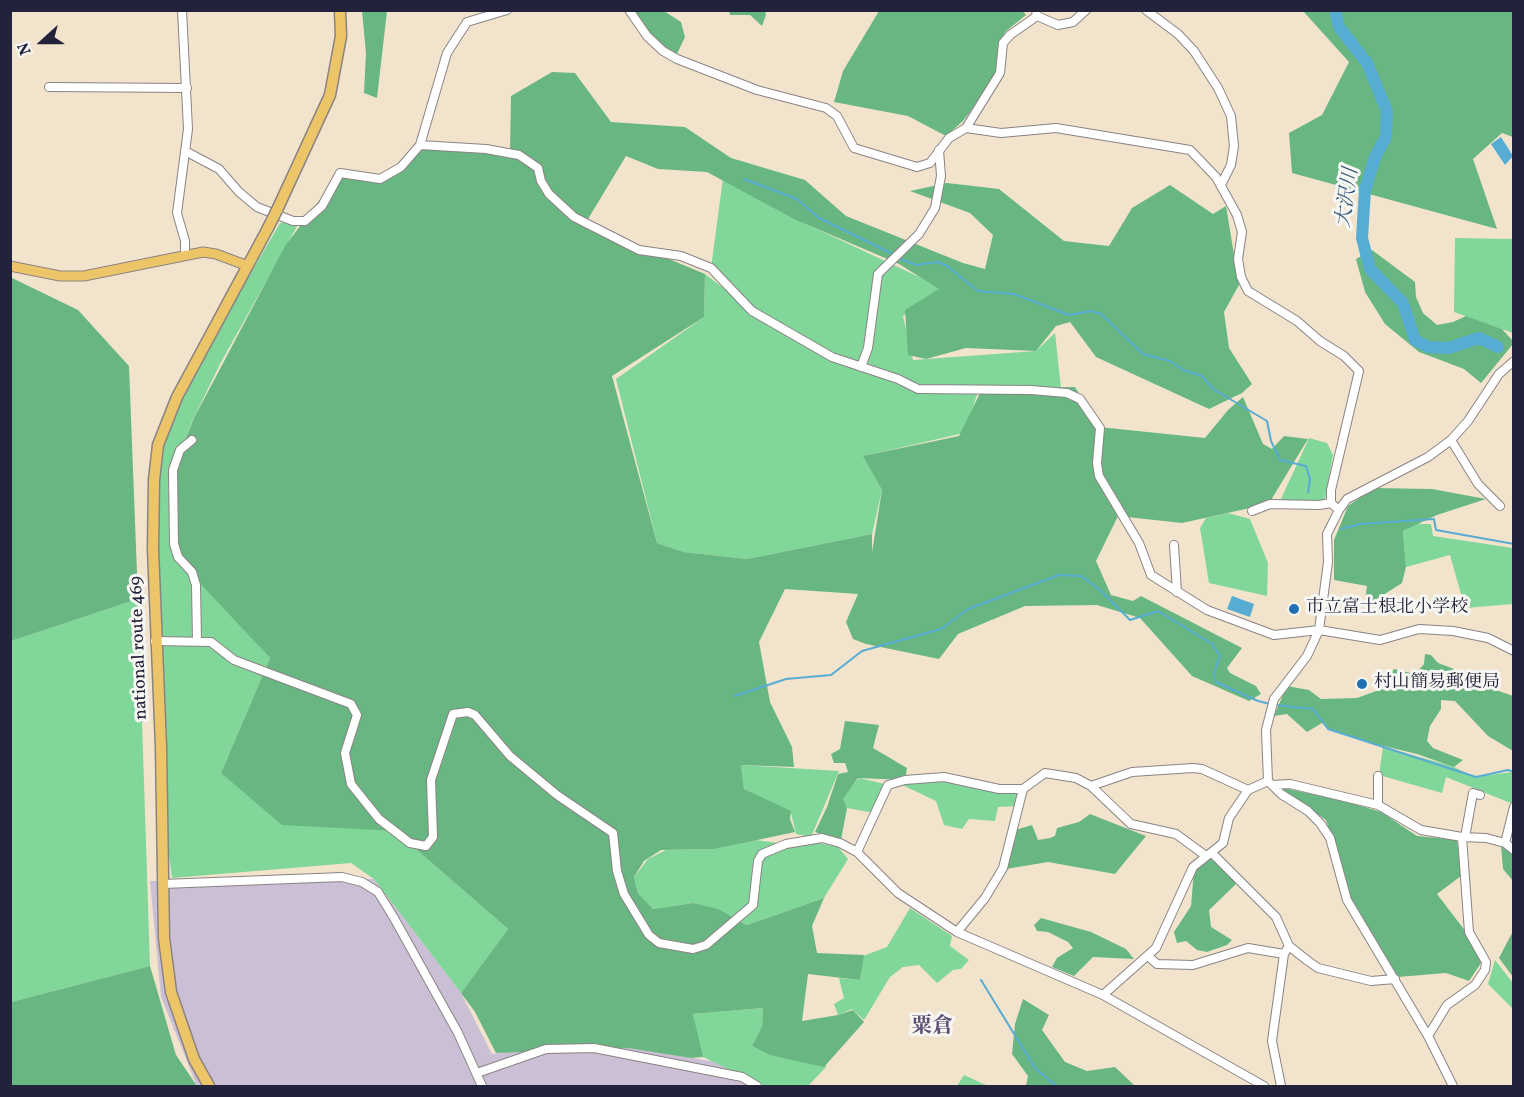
<!DOCTYPE html>
<html>
<head>
<meta charset="utf-8">
<style>
	body { margin:0 }
	#map { position:relative; width:1524px; height:1097px; overflow:hidden; background:#f2e4cc; font-family:Vollkorn,serif }
	canvas { display:block }
	.frame { position:absolute; inset:0; border:12px solid #22223b; pointer-events:none }
	.north { position:absolute; left:12px; top:12px; width:60px; height:60px; -webkit-text-stroke:4px #f6f6f2; paint-order:stroke; rotate:249deg; font-size:16px; font-weight:700; line-height:24px; text-align:center; color:#22223b }
	.north::after { content:''; display:block; margin:auto; width:21px; height:27px; background:#22223b; clip-path:polygon(50% 0,100% 100%,50% 72%,0 100%) }
</style>
</head>
<body>
<div id="map">
<canvas width="1524" height="1097"></canvas>
<div class="frame"></div>
<div class="north">N</div>
</div>
<script>
const ctx = document.querySelector('canvas').getContext('2d');
ctx.lineJoin = 'round';
function fill(path, color) { ctx.fillStyle = color; ctx.fill(path, 'evenodd'); }
const shape = rows => new Path2D(rows.map(r => 'M' + r).join(''));
function stroke(path, color, width, dash) { ctx.strokeStyle = color; ctx.lineWidth = width; ctx.lineCap = dash ? 'butt' : 'round'; ctx.setLineDash(dash || []); ctx.stroke(path); }
function label(font, color, halo, rows, align = 'center') {
  ctx.font = font + ' Vollkorn,"Noto Serif JP",serif'; ctx.lineWidth = 6; ctx.setLineDash([]); ctx.textBaseline = 'middle'; ctx.strokeStyle = halo; ctx.fillStyle = color; for (const [text, x, y, turn = 0] of rows) {
    ctx.save(); ctx.translate(x, y); ctx.rotate((+turn || 0) * Math.PI / 180); ctx.textAlign = isNaN(turn) ? turn : align; if (halo) ctx.strokeText(text, 0, 0); ctx.fillText(text, 0, 0); ctx.restore();
  }
}
fill(shape([
	[374,879,461,993,492,1054,593,1042,760,1069,771,1086,197,1086,161,997,150,881]
]), '#cbbfd5');
fill(shape([
	[723,178,785,214,949,291,903,316,913,360,1036,351,1055,333,1061,388,979,389,964,433,864,456,882,490,872,534,747,559,684,552,657,543,616,379,704,317,705,274,735,297,711,268],
	[300,221,220,364,191,424,168,488,178,557,270,658,221,773,395,831,508,929,461,993,374,879,351,863,172,878,161,794,154,477,173,407,280,223],
	[1455,238,1513,239,1513,333,1454,312],
	[1309,438,1327,443,1333,455,1325,499,1318,503,1280,501],
	[1228,513,1250,519,1268,563,1267,596,1209,583,1200,528,1206,518],
	[1417,524,1431,524,1433,536,1513,548,1513,604,1465,608,1450,555,1406,567,1403,531],
	[138,599,150,966,11,1002,11,641],
	[1383,747,1452,766,1474,777,1513,772,1513,804,1446,777,1442,793,1379,775],
	[741,765,839,771,811,837,796,834,791,813,744,789],
	[859,778,889,785,874,813,847,808,841,799],
	[939,778,1022,790,1021,806,998,807,995,821,969,819,962,829,944,825,936,801,896,782],
	[756,840,793,845,814,842,838,847,848,859,824,898,747,925,736,918,693,903,653,909,638,893,634,877,648,859,666,850,715,849],
	[910,908,952,936,950,946,969,960,961,969,953,970,937,983,919,965,903,967,890,977,864,1020,852,1009,838,1015,834,1004,844,998,839,978,860,980,863,956,887,947],
	[1495,960,1513,983,1513,1009,1488,984],
	[763,1008,762,1026,752,1046,769,1055,827,1066,808,1086,763,1086,701,1056,693,1014],
	[964,1075,988,1086,957,1086]
]), '#81d69a');
fill(shape([
	[1022,10,1026,15,1005,32,1001,71,963,121,946,136,908,116,834,102,843,71,879,11],
	[362,11,387,11,377,98,364,93,366,53],
	[629,11,664,11,681,22,685,37,677,54,656,41],
	[729,11,765,11,766,15,762,26,750,15,730,15],
	[1303,11,1513,11,1513,137,1502,133,1473,159,1497,229,1292,173,1289,133,1322,115,1349,62],
	[552,72,575,73,611,122,685,127,731,158,805,180,846,216,963,263,985,269,993,235,970,213,910,191,947,183,999,189,1064,241,1109,246,1132,208,1170,185,1213,214,1226,206,1239,285,1224,312,1229,348,1252,384,1242,393,1209,409,1096,357,1070,322,1056,326,1036,351,966,348,926,359,908,355,905,310,939,289,899,264,794,219,707,172,658,169,626,156,585,224,705,274,704,317,612,376,657,543,684,552,747,559,872,534,872,552,882,490,863,456,959,436,982,389,1075,387,1099,427,1205,438,1228,410,1243,397,1263,444,1272,449,1284,436,1308,439,1271,500,1250,508,1182,523,1118,516,1096,561,1111,595,1133,601,1141,596,1242,648,1227,668,1230,673,1256,686,1261,694,1249,701,1192,676,1140,618,1097,605,1025,606,958,634,939,659,866,644,853,639,846,622,858,594,785,589,759,642,770,702,792,747,794,767,741,765,744,789,791,811,790,819,795,832,715,849,661,850,644,861,634,877,638,893,653,909,693,903,718,909,747,925,824,898,812,926,817,953,864,955,860,980,808,974,802,1021,838,1015,853,1010,864,1022,824,1067,769,1055,752,1046,762,1026,763,1008,693,1014,703,1057,691,1058,628,1048,496,1053,475,1012,461,993,508,929,395,831,282,825,221,773,270,658,195,578,174,544,173,470,194,418,285,246,340,173,376,178,401,167,422,141,531,161,510,152,511,96],
	[1372,250,1415,282,1416,297,1423,313,1437,325,1453,322,1466,316,1502,329,1513,341,1513,344,1481,383,1464,369,1419,352,1385,324,1365,292,1356,259],
	[10,277,78,310,129,366,138,599,11,641],
	[1374,488,1432,489,1486,499,1437,515,1403,531,1406,567,1402,583,1364,607,1367,586,1334,580,1334,540,1348,506],
	[1425,654,1431,655,1438,663,1454,669,1459,677,1513,696,1513,751,1488,736,1455,701,1441,700,1441,709,1430,726,1427,741,1433,748,1463,760,1454,767,1417,754,1363,741,1329,729,1322,723,1307,732,1287,714,1274,716,1287,686,1309,690,1321,699,1357,698,1379,690,1394,669,1415,674,1424,664],
	[845,721,879,725,873,748,907,768,905,780,858,778,843,799,847,808,841,840,815,832,827,807,838,774,848,772,845,763,834,763,831,754,840,749],
	[1284,788,1348,802,1381,812,1417,836,1457,840,1461,876,1437,894,1466,932,1481,963,1469,981,1446,973,1398,977,1349,897,1326,820,1282,789],
	[1090,814,1146,836,1115,874,1048,862,1006,869,1015,830,1032,825,1038,840,1050,838,1055,836,1057,828,1079,822],
	[1501,846,1513,853,1513,881,1503,869],
	[1211,859,1232,876,1236,884,1209,910,1211,927,1232,940,1227,945,1207,952,1197,950,1186,941,1177,943,1174,932,1191,906,1194,870],
	[1041,918,1091,932,1126,949,1134,959,1093,957,1074,976,1052,967,1057,958,1073,948,1068,942,1048,932,1037,931,1034,925],
	[1513,931,1513,977,1499,958],
	[150,966,176,1055,197,1086,11,1086,11,1002],
	[1023,999,1049,1015,1042,1030,1065,1062,1087,1071,1115,1067,1135,1086,1026,1086,1028,1076,1012,1054,1015,1024]
]), '#68b782');
fill(shape([
	[1501,137,1513,156,1505,165,1491,144],
	[1232,596,1254,604,1250,617,1227,609]
]), '#57acd4');
stroke(shape([
	[744,179,797,199,819,218,893,254],
	[898,258,916,265,938,262,947,266,978,291,1014,294,1069,315,1091,311,1101,314,1143,354,1170,361,1183,370,1202,376,1213,389,1267,421,1271,441,1280,460,1306,466,1310,479,1308,492],
	[1341,529,1360,524,1434,519,1436,530,1514,544],
	[735,696,786,679,831,675,862,651,941,629,968,609,1059,575,1081,576,1099,589,1130,620,1158,611,1212,644,1220,656,1214,673,1216,682,1258,701,1270,704],
	[1276,705,1313,709,1328,729,1476,777,1508,770,1514,772],
	[981,980,1035,1068,1056,1086]
]), '#57acd4', 2);
stroke(shape([
	[1335,10,1339,27,1367,63,1387,111,1386,137,1375,157,1365,190,1362,238,1370,269,1403,303,1415,340,1428,347,1449,348,1479,338,1498,347]
]), '#57acd4', 12);
const minor = shape([
	[182,10,188,129,177,213,185,241,185,255],
	[629,10,647,36,663,51,677,59,757,90,826,108,837,116,854,148,917,167,930,163,949,138,966,128,1001,133,1056,128,1190,150,1216,177,1237,215,1242,232,1238,259,1241,277,1248,291,1297,321,1320,341,1344,356,1359,371,1331,490,1331,503,1339,510],
	[1036,10,1037,16,1058,25,1073,22,1086,10],
	[1146,10,1178,34,1194,51,1218,88,1231,116,1234,146,1231,165,1221,185],
	[49,87,187,88],
	[966,128,1000,73,1003,43,1010,35,1037,16],
	[420,145,486,149,519,155,538,168,541,181,549,194,574,217,639,250,681,256,711,268,752,311,832,357,898,379,918,389,1031,390,1067,393,1080,399,1100,428,1097,463,1099,476,1139,543,1151,575,1207,610,1274,635,1319,630,1380,640,1419,629,1453,631,1488,638,1514,651],
	[187,152,219,169,239,192,257,207,293,221,305,221,322,206,340,173,380,179,401,167,420,145,447,53,467,22,507,10],
	[861,367,868,348,878,274,919,234,935,208,941,176,939,150],
	[192,440,180,450,173,470,174,544,178,557,192,572,196,585,197,640],
	[1451,440,1478,484,1500,506],
	[1252,511,1270,504,1319,505,1331,503],
	[1174,545,1177,592],
	[155,641,211,642,234,660,351,704,357,715,345,753,351,784,379,819,410,843,426,846,433,837,431,780,453,714,468,712,475,715,510,756,557,795,613,833,617,871,624,894,649,935,659,943,693,949,706,945,753,905,758,861,762,854,786,844,822,838,840,843,857,852,898,893,957,932,1103,995,1264,1086],
	[1272,785,1290,784,1378,805,1421,830,1462,837,1486,838,1505,843,1514,850],
	[1091,786,1131,824,1176,834,1206,856],
	[1378,805,1378,776],
	[1465,837,1473,793,1480,795],
	[1505,843,1514,807],
	[857,852,888,785,905,780,944,777,999,789,1023,789,1045,773,1076,778,1091,786,1132,772,1193,768,1202,769,1248,790],
	[1212,853,1276,917,1289,946,1308,961,1318,968,1371,981,1395,979],
	[163,884,342,877,362,882,378,892,394,918,458,1033,482,1086],
	[957,932,985,898,1003,868,1023,789],
	[1149,957,1157,964,1193,965,1248,948,1284,954],
	[1103,995,1156,948,1193,867,1223,843,1229,818,1248,790,1268,781],
	[1428,1036,1447,1005,1475,985,1485,970,1486,962,1469,932,1462,837],
	[477,1073,546,1049,594,1048,742,1077,757,1086],
	[1281,1086,1272,1041,1284,954,1289,946],
	[1453,1086,1428,1036,1347,900,1330,838,1320,823,1308,811,1281,794,1268,781,1266,730,1274,699,1307,656,1319,630,1328,562,1327,534,1339,510,1347,499,1428,457,1451,440,1468,421,1499,374,1514,361]
]);
const major = shape([
	[10,266,60,276,84,276,203,252,216,254,248,266]
]);
const highway = shape([
	[277,210,330,95,341,36,340,10],
	[209,1086,194,1059,171,992,164,938,161,747,153,549,154,480,158,445,177,397,268,228]
]);
stroke(minor, '#8a8384', 10);
stroke(major, '#8a8384', 11);
stroke(highway, '#8a8384', 13);
stroke(minor, '#fff', 8);
stroke(major, '#ecc569', 9);
stroke(highway, '#ecc569', 10);
const highwayBridge = shape([
	[268,228,277,210]
]);
stroke(highwayBridge, '#8a8384', 13, []);
stroke(highwayBridge, '#ecc569', 10);
for (const [x, y, r, color] of [
	[1294,609,6,"#1f6fb2"],
	[1362,684,6,"#1f6fb2"]
]) { const dot = new Path2D(); dot.arc(x, y, r, 0, 2 * Math.PI); ctx.fillStyle = color; ctx.fill(dot); stroke(dot, '#f6f6f2', 2); }
label('18px', '#22223b', '#f6f6f2', [
	["市立富士根北小学校",1306,609],
	["村山簡易郵便局",1374,684]
], 'left');
label('18px', '#22223b', '#f6f6f2', [
	["national route 469",140,648,-92]
]);
label('italic 20px', '#375978', '#f6f6f2', [
	["大沢川",1349,198,-82]
]);
label('bold 21px', '#5f4f74', '#f6f6f2', [
	["粟倉",932,1028]
]);
</script>
</body>
</html>
